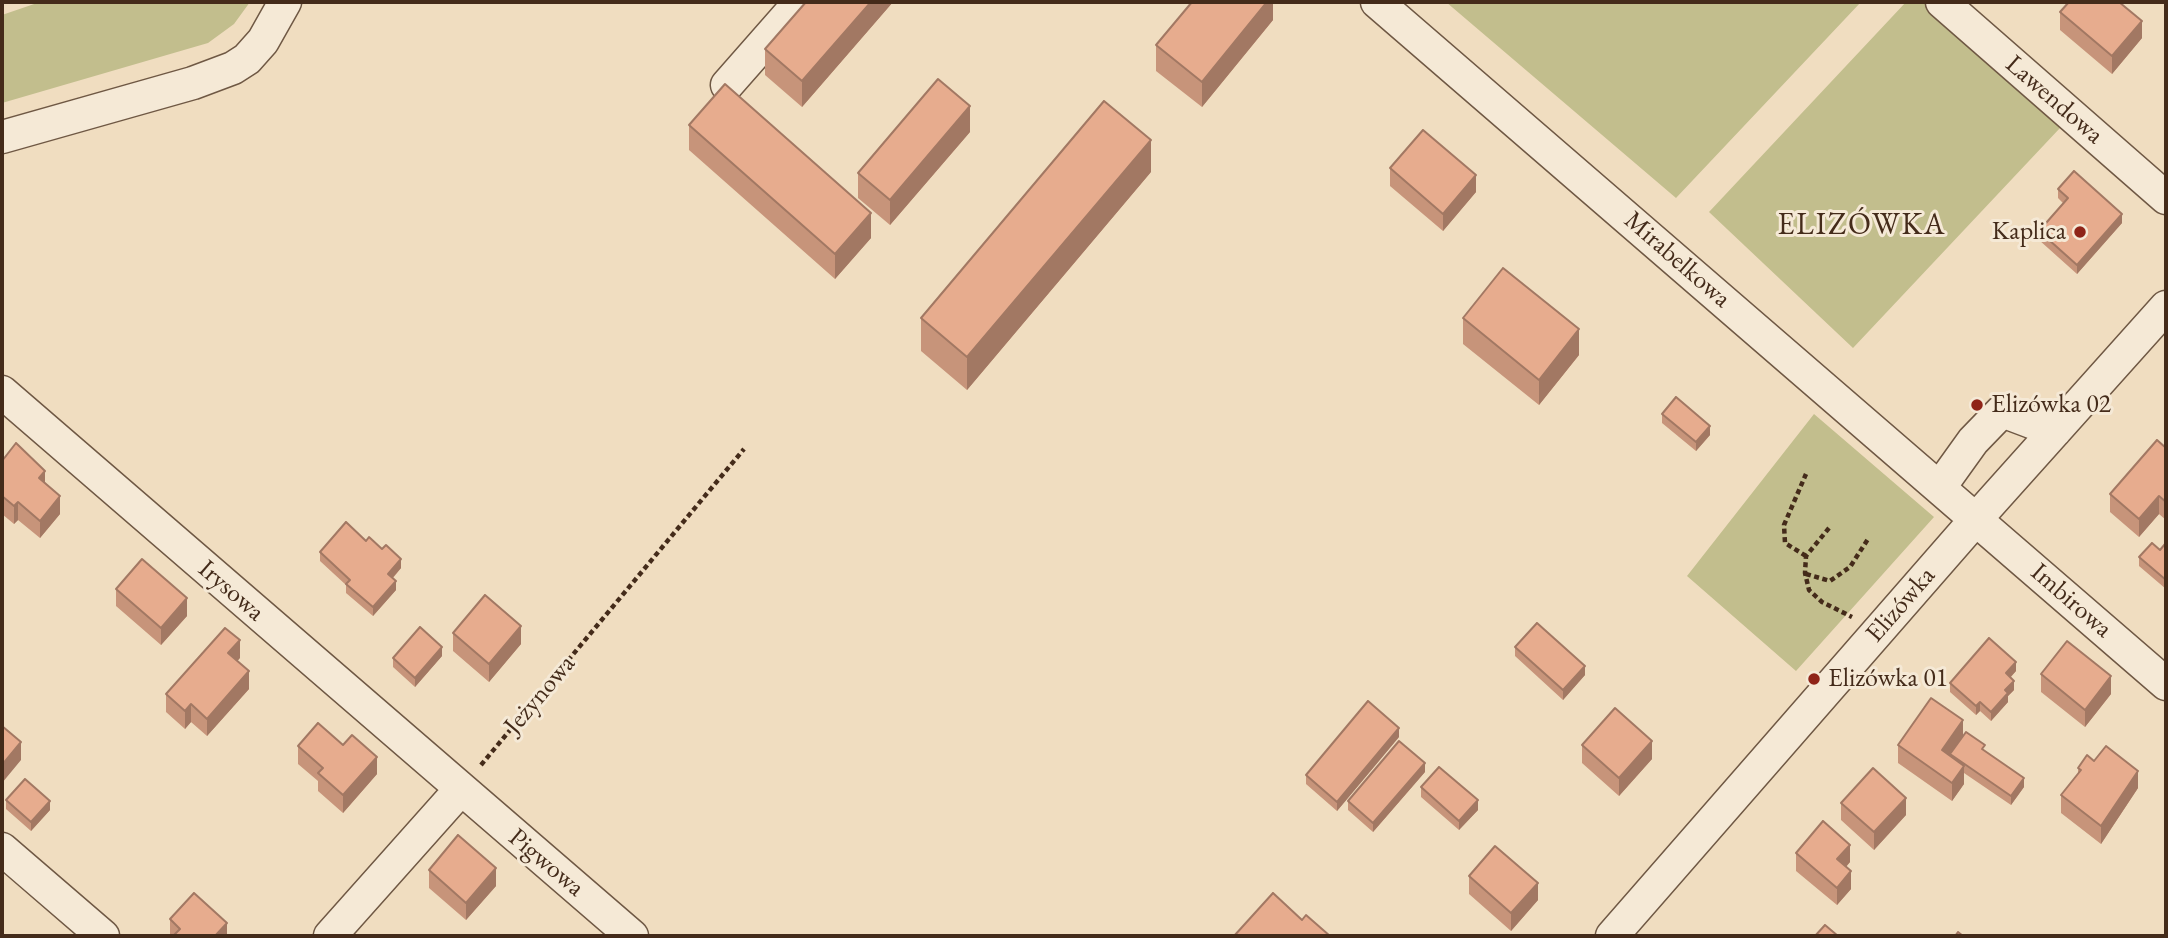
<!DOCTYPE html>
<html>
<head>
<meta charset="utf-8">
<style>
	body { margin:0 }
	#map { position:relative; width:2168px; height:938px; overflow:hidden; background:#f0ddc0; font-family:"EB Garamond",serif }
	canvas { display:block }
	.frame { position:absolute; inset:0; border:4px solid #442b1a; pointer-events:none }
</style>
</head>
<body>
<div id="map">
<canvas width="2168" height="938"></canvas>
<div class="frame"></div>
</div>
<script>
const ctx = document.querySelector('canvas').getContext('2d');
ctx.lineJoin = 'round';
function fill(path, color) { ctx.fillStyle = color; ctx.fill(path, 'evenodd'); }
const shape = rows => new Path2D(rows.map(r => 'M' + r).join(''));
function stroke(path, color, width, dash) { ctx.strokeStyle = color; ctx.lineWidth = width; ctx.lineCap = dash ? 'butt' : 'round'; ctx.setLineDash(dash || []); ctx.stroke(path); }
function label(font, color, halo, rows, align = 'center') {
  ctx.font = font + ' "EB Garamond",serif'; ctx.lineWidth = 6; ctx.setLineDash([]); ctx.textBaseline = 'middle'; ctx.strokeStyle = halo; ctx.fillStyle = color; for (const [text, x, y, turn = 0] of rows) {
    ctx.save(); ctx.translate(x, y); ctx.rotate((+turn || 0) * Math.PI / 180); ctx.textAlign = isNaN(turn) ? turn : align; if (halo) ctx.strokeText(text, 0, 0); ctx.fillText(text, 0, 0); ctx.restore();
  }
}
fill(shape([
	[40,2,250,2,234,24,208,43,2,103,2,15],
	[1446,2,1861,2,1676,198],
	[1906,2,1925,2,2060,128,1853,348,1709,212],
	[1814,414,1934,517,1796,671,1687,576]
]), '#c2be8d');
const minor = shape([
	[1377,2,2166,684],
	[1942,2,2166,198],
	[727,85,800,2],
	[2,137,193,83,233,68,247,59,263,41,285,2],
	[2,392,632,936],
	[1940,487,1973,441,2002,411,2055,431],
	[2,849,103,936],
	[330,936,460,790],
	[1612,936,1977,518,2166,307]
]);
stroke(minor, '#6f5844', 35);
stroke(shape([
	[1829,528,1806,556,1805,573,1809,590,1822,602,1852,617],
	[1806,556,1785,543,1784,525,1806,474],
	[1806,574,1830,581,1850,567,1868,539],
	[481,765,744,449]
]), '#442b1a', 4.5, [5, 3.5]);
stroke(minor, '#f5e9d6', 32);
fill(shape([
	[806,2,893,2,802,107,765,75,765,49],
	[1273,2,1273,20,1202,107,1156,71,1156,45],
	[2060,12,2142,38,2112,74,2060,30],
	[689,125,871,238,835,279,689,150],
	[970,132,890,225,858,198,858,173],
	[1390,168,1476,192,1443,231,1390,186],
	[1151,172,967,390,921,351,921,318],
	[2058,189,2122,223,2077,274,2039,240,2039,231,2063,203,2058,198],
	[1463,318,1579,355,1539,405,1463,344],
	[1662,414,1710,435,1696,451,1662,423],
	[2166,448,2166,520,2159,514,2139,537,2110,512,2110,494],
	[2,461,45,483,60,514,40,538,18,520,14,524,2,514],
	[366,541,401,568,393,578,396,590,373,616,346,593,346,585,320,561,320,552],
	[2166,545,2166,589,2139,566,2139,557,2160,550],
	[116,589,187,616,161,645,116,606],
	[453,633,521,644,489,682,453,651],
	[1515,647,1585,675,1563,700,1515,656],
	[442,656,415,687,393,667,393,658],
	[240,658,237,661,249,689,207,736,191,722,185,729,166,712,166,694],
	[2016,671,2010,678,2014,690,2008,696,2008,702,1991,721,1980,711,1976,715,1950,692,1950,683],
	[2041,674,2111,694,2085,727,2041,692],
	[1963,736,1985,751,2024,787,2011,805,1964,773,1964,784,1952,801,1898,763,1898,745],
	[1399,737,1337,811,1306,784,1306,775],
	[1582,745,1652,759,1619,796,1582,763],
	[298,746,377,774,343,813,318,791,318,781,298,764],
	[2094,761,2138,788,2101,844,2061,813,2061,795,2078,774,2078,768],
	[1425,772,1373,832,1348,810,1348,801],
	[1421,787,1478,810,1459,830,1421,797],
	[6,800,50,810,31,831,6,809],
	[1841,803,1906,815,1874,850,1841,820],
	[1796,853,1850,862,1846,867,1851,889,1837,905,1796,871],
	[429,870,496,886,466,920,429,888],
	[1469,876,1538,900,1511,931,1469,894],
	[170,919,227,936,170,936]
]), '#c7947a');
fill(shape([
	[871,2,893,2,802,107,802,81],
	[1267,2,1273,2,1273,20,1202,107,1202,82],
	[2142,21,2142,38,2112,74,2112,56],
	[970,106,970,132,890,225,890,200],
	[1151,140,1151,172,967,390,967,357],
	[1476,175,1476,192,1443,231,1443,214],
	[871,213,871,238,835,279,835,254],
	[2122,214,2122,223,2077,274,2077,265],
	[1579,329,1579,355,1539,405,1539,380],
	[1710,426,1710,435,1696,451,1696,442],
	[45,471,45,489,39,478],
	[60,496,60,514,40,538,40,521],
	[2159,496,2159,514,2139,537,2139,519],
	[18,502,18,520,14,524,14,506],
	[401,559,401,568,388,583,388,574],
	[396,581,396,590,373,616,373,607],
	[187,598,187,616,161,645,161,628],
	[521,626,521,644,489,682,489,664],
	[240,640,240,658,228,671,228,653],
	[442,647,442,656,415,687,415,678],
	[2016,662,2016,671,2006,682,2006,673],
	[1585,666,1585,675,1563,700,1563,690],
	[249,671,249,689,207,736,207,719],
	[2111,676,2111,694,2085,727,2085,710],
	[2014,681,2014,690,2008,696,2008,702,1991,721,1991,712,2005,690],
	[1980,702,1980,711,1976,715,1976,706],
	[191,704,191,722,185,729,185,711],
	[1963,720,1963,738,1942,768,1942,750],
	[1399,728,1399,737,1337,811,1337,802],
	[1652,741,1652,759,1619,796,1619,778],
	[21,742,21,760,2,783,2,765],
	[377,757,377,774,343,813,343,795],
	[1425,763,1425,772,1373,832,1373,823],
	[1964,766,1964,784,1952,801,1952,783],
	[2138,771,2138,788,2101,844,2101,826],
	[2024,778,2024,787,2011,805,2011,796],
	[1906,798,1906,815,1874,850,1874,832],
	[1478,800,1478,810,1459,830,1459,821],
	[50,801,50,810,31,831,31,822],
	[1850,845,1850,862,1837,877,1837,859],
	[496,868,496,886,466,920,466,903],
	[1851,871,1851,889,1837,905,1837,888],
	[1538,883,1538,900,1511,931,1511,913],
	[227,923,227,936,215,936]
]), '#a27863');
const building = shape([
	[806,2,871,2,802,81,765,49,806,2],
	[1192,2,1267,2,1202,82,1156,45,1192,2],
	[2069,2,2119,2,2142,21,2112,56,2060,12,2069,2],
	[938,79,970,106,890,200,858,173,938,79],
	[725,84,871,213,835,254,689,125,725,84],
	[1104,101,1151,140,967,357,921,318,1104,101],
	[1423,130,1476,175,1443,214,1390,168,1423,130],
	[2074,171,2122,214,2077,265,2039,231,2068,198,2058,189,2074,171],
	[1503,268,1579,329,1539,380,1463,318,1503,268],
	[1676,397,1710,426,1696,442,1662,414,1676,397],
	[2157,440,2166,448,2166,502,2159,496,2139,519,2110,494,2157,440],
	[16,443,45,471,39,478,60,496,40,521,18,502,14,506,2,496,2,461,16,443],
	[346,522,366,541,369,537,382,549,386,545,401,559,388,574,396,581,373,607,346,584,350,580,320,552,346,522],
	[2152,543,2160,550,2165,544,2166,545,2166,580,2139,557,2152,543],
	[142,559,187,598,161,628,116,589,142,559],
	[485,595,521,626,489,664,453,633,485,595],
	[1537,623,1585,666,1563,690,1515,647,1537,623],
	[420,627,442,647,415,678,393,658,420,627],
	[225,628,240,640,228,653,249,671,207,719,191,704,185,711,166,694,225,628],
	[1989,638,2016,662,2006,673,2014,681,2005,690,2008,693,1991,712,1980,702,1976,706,1950,683,1989,638],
	[2067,641,2111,676,2085,710,2041,674,2067,641],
	[1931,698,1963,720,1942,750,1964,766,1952,783,1898,745,1931,698],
	[1368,701,1399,728,1337,802,1306,775,1368,701],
	[1615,708,1652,741,1619,778,1582,745,1615,708],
	[318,723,343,745,352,735,377,757,343,795,318,773,323,768,298,746,318,723],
	[2,726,21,742,2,765,2,726],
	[1966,732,1985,745,1982,749,2024,778,2011,796,1950,754,1966,732],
	[1399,741,1425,763,1373,823,1348,801,1399,741],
	[2106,746,2138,771,2101,826,2061,795,2081,770,2078,768,2087,755,2094,761,2106,746],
	[1439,767,1478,800,1459,821,1421,787,1439,767],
	[1873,768,1906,798,1874,832,1841,803,1873,768],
	[25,779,50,801,31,822,6,800,25,779],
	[1823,821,1850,845,1837,859,1851,871,1837,888,1796,853,1823,821],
	[458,835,496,868,466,903,429,870,458,835],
	[1495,846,1538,883,1511,913,1469,876,1495,846],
	[194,893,227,923,215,936,173,936,180,929,170,919,194,893],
	[1273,893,1302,920,1306,915,1330,936,1234,936,1273,893],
	[1825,925,1838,936,1815,936,1825,925],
	[1958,932,1963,936,1955,936,1958,932]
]);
fill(building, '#e7ac8e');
stroke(building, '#a27863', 2);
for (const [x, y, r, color] of [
	[2080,232,7,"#8f2418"],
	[1977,405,7,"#8f2418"],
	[1814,679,7,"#8f2418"]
]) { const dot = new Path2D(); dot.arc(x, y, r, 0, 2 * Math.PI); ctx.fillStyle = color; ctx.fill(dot); stroke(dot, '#f5e9d6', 2.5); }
label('26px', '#442b1a', '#f5e9d6', [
	["Lawendowa",2054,100,41],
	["Mirabelkowa",1677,260,41],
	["Irysowa",231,591,41],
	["Imbirowa",2071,601,41],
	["Elizówka",1901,605,-49],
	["Jeżynowa",540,695,-50],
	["Pigwowa",546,863,40]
]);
label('26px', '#442b1a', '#f5e9d6', [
	["Kaplica",2066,232,"right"],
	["Elizówka 02",1991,405],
	["Elizówka 01",1828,679]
], 'left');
ctx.letterSpacing = '2px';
label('30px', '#442b1a', '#f5e9d6', [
	["ELIZÓWKA",1862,226]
]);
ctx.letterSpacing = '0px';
</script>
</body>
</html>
